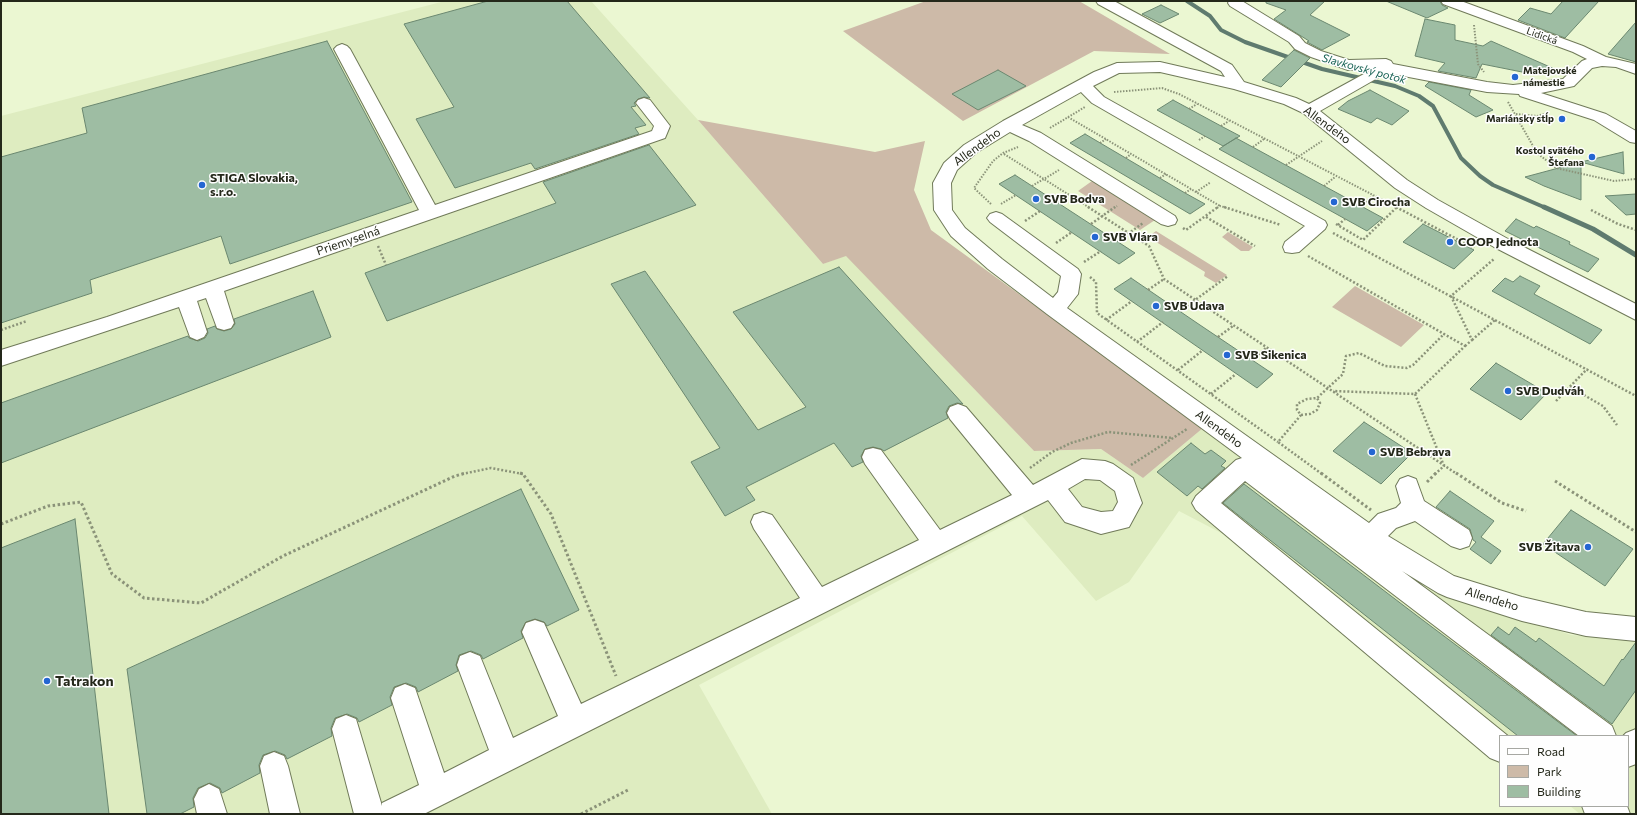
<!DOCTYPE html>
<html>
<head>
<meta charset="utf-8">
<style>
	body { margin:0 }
	#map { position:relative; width:1637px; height:815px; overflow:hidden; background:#ebf7d2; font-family:Commissioner,sans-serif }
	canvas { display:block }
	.frame { position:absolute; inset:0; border:2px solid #24281a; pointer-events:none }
	.legend { position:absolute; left:1499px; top:735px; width:130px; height:72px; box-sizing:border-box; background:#fefefe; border:1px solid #a7a8a3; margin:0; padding:5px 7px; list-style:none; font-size:12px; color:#24281a }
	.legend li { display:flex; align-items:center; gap:8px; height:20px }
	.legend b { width:20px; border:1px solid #a7a8a3 }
</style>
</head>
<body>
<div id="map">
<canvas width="1637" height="815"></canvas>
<div class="frame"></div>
<ul class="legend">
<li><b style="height:5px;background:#fff"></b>Road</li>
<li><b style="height:11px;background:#cdbaa8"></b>Park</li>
<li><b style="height:11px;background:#9ebda3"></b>Building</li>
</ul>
</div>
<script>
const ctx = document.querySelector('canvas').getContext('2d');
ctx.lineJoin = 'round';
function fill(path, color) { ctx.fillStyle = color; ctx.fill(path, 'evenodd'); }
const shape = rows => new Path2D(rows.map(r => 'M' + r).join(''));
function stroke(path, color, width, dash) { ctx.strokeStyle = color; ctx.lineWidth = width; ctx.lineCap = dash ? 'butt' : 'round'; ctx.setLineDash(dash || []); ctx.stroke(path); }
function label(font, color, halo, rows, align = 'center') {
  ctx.font = font + ' Commissioner,sans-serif'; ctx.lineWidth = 3; ctx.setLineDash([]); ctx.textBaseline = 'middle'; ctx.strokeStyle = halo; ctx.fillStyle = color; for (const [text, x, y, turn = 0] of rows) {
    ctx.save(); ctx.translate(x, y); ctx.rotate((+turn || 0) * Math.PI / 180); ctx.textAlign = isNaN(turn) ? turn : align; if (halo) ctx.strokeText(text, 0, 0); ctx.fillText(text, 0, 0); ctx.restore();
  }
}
fill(shape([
	[445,1,591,1,698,120,823,264,846,255,1034,451,1101,449,1143,478,1203,428,1435,588,1571,635,1636,640,1636,814,1580,814,1570,806,1628,806,1628,736,1500,736,1500,751,1227,536,1179,511,1129,582,1096,601,1022,516,699,685,772,814,1,814,1,116]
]), '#deecc0');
fill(shape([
	[926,1,1079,1,1170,54,1094,51,963,121,843,31],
	[698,120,875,152,925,141,914,190,931,230,1203,428,1143,478,1101,449,1034,451,846,256,823,264],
	[1092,181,1155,220,1140,230,1078,191],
	[1156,231,1227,275,1216,283,1204,276,1205,272,1148,237],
	[1228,232,1253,247,1249,251,1241,251,1222,237],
	[1355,286,1424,325,1401,347,1332,307]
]), '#cdbaa8');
stroke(shape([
	[1187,1,1210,16,1221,30,1245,42,1322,69,1395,86,1419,96,1433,106,1461,158,1480,176,1493,185,1546,208]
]), '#5f7b6f', 4);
stroke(shape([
	[1544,207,1593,229,1636,255]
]), '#5f7b6f', 5);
const building = shape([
	[488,1,567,1,650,98,644,97,638,99,634,103,636,106,631,107,646,125,635,128,639,134,535,169,531,163,455,188,416,119,454,107,404,24,488,1],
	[1266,1,1325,1,1310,15,1350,35,1322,50,1307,42,1309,41,1274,19,1286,10,1266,3,1266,1],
	[1386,1,1440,1,1442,5,1448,8,1427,18,1386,1],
	[1563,1,1599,1,1565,38,1518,20,1530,8,1551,14,1563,1],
	[1161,5,1179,14,1160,23,1142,14,1161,5],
	[1425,19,1455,25,1455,40,1483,46,1491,41,1566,74,1527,73,1482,64,1476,78,1438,71,1445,63,1415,56,1425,19],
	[1636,22,1636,62,1608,54,1636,22],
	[327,41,412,202,230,264,221,236,90,280,92,293,1,323,1,157,87,133,82,108,327,41],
	[1294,50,1310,58,1281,87,1262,80,1294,50],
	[998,70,1026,86,978,110,952,94,998,70],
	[1429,82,1471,90,1469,95,1493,110,1476,117,1425,86,1429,82],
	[1370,90,1409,111,1392,125,1377,118,1371,123,1338,109,1348,101,1370,90],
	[1173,100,1221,126,1240,136,1223,146,1157,110,1173,100],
	[1085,134,1185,193,1205,204,1190,214,1070,143,1085,134],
	[1236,138,1361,206,1383,218,1367,231,1219,149,1236,138],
	[649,145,696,205,387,321,365,273,556,203,543,182,649,145],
	[1623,152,1624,174,1581,162,1623,152],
	[1581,162,1581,200,1544,186,1525,177,1581,162],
	[1015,175,1032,186,1135,253,1119,264,999,184,1015,175],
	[1636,194,1636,214,1626,215,1605,196,1636,194],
	[1516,219,1534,228,1536,226,1570,242,1569,244,1599,259,1588,272,1505,231,1516,219],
	[1423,224,1474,250,1454,269,1403,242,1423,224],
	[839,267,963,404,957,403,949,406,946,412,948,418,884,451,881,449,873,447,865,449,861,456,863,462,852,467,834,443,746,487,755,500,725,516,691,462,720,448,611,284,645,271,758,430,806,407,733,312,839,267],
	[1520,276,1540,286,1534,294,1602,330,1590,344,1492,291,1505,278,1513,282,1520,276],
	[1131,278,1197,323,1273,374,1257,388,1114,289,1131,278],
	[313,291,331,337,1,463,1,403,188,336,189,338,198,341,205,338,208,333,207,329,215,326,217,329,224,331,231,329,235,324,234,319,313,291],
	[1496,363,1547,393,1521,420,1470,389,1496,363],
	[1364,422,1412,453,1381,484,1333,451,1364,422],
	[1191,443,1205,454,1211,450,1226,461,1221,466,1225,468,1202,489,1198,486,1187,496,1157,472,1191,443],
	[1244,484,1416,615,1577,736,1518,736,1223,503,1244,484],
	[521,489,579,610,547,626,544,622,535,619,526,622,521,631,523,638,483,659,481,655,471,651,459,655,456,665,458,671,418,692,416,687,406,683,394,687,390,697,392,705,359,722,357,718,347,714,335,718,331,728,332,736,287,759,285,755,275,751,263,755,259,765,260,773,222,793,220,788,210,783,198,788,193,798,194,807,180,814,147,814,127,669,521,489],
	[1450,491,1494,521,1481,537,1501,551,1491,564,1470,549,1476,542,1473,540,1470,529,1436,507,1450,491],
	[1571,510,1633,549,1605,586,1543,544,1571,510],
	[75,519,109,814,1,814,1,548,75,519],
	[1498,627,1509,635,1515,627,1536,642,1539,638,1604,686,1622,659,1623,660,1636,642,1636,690,1612,724,1491,635,1498,627]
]);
fill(building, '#9ebda3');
stroke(building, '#6b8870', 1);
const minor = shape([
	[1096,1,1114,1,1232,65,1244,82,1296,98,1309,104,1373,69,1348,70,1311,57,1295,49,1289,42,1230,6,1228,3,1229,1,1242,1,1299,36,1305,43,1321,51,1349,60,1386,59,1391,61,1393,64,1487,82,1513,85,1563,79,1582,61,1587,59,1573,52,1443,4,1441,1,1461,1,1583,46,1606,57,1636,64,1636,74,1616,67,1602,66,1592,68,1574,86,1541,93,1606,114,1636,131,1636,143,1630,142,1594,120,1520,96,1519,94,1487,92,1393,74,1381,76,1320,111,1407,180,1438,200,1508,239,1636,304,1636,320,1494,247,1426,208,1395,188,1303,113,1284,104,1234,89,1160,72,1119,73,1093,86,1104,97,1325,221,1327,225,1325,229,1299,252,1292,253,1285,252,1283,247,1285,242,1305,226,1092,103,1081,92,1022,125,1041,133,1175,216,1177,220,1175,224,1168,226,1161,224,1029,141,1010,132,976,153,957,170,951,183,952,210,965,228,1002,259,1053,298,1058,292,1061,276,990,222,987,218,990,214,996,212,1002,214,1078,269,1081,274,1078,294,1067,308,1369,523,1378,514,1396,508,1401,503,1396,486,1400,479,1408,476,1416,479,1424,501,1469,530,1472,538,1469,546,1460,549,1451,546,1415,521,1396,528,1388,536,1454,576,1522,597,1586,612,1636,617,1636,641,1586,636,1522,621,1447,597,1438,593,1402,571,1612,726,1616,736,1579,736,1245,481,1221,503,1508,736,1500,736,1500,762,1490,758,1196,510,1192,503,1196,496,1236,460,1242,458,1047,314,988,269,951,236,934,210,933,183,944,163,964,145,1003,121,1094,72,1117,63,1160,62,1225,77,1221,71,1098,4,1096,1],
	[342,44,347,46,350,49,435,205,652,131,654,126,636,103,638,100,644,98,650,100,670,126,665,138,224,291,234,323,231,328,224,330,217,328,206,298,197,301,207,332,204,337,197,340,190,337,179,307,1,366,1,350,107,317,419,210,334,49,337,46,342,44],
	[958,404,966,407,1033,485,1082,459,1105,461,1113,464,1133,478,1142,503,1129,527,1101,534,1065,522,1048,500,424,814,354,814,332,729,336,719,346,715,356,719,382,806,382,803,419,785,391,698,395,688,405,684,415,688,444,773,489,750,457,665,460,656,470,652,480,656,513,738,558,716,522,632,526,623,535,620,544,623,581,704,800,598,754,529,751,522,754,515,763,512,772,515,822,587,919,540,865,464,862,457,865,450,873,448,881,450,940,530,1012,495,950,419,947,413,950,407,958,404],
	[1085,479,1100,480,1115,491,1118,502,1113,511,1101,512,1082,507,1068,489,1085,479],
	[1636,729,1636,764,1628,767,1628,736,1623,736,1626,733,1636,729],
	[274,752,284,756,288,766,300,814,270,814,260,766,264,756,274,752],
	[209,784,219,789,227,814,197,814,194,799,199,789,209,784],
	[1582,806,1627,806,1630,814,1585,814,1582,806]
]);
stroke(minor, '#707a59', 2);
stroke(shape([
	[1474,25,1478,64,1484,72],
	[1114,92,1162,88,1179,94,1398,208],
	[1508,102,1537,153,1556,168,1614,181,1636,179],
	[1189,109,1197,104],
	[1516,114,1537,116,1544,114],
	[1068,117,1220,206],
	[1221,126,1229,121],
	[1050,128,1085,107],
	[1199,140,1205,136],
	[1100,143,1106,139],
	[1253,147,1264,139],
	[1004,154,1090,208],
	[1126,158,1131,154],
	[1286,165,1322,141],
	[1160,178,1166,174],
	[1032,186,1059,170],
	[1324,186,1335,177],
	[1196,192,1211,182],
	[1185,193,1191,189],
	[1057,202,1068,195],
	[991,204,974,188,993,161,1003,153,1018,147],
	[1001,204,1016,195],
	[1361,206,1373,196],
	[1114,208,1117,206],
	[1217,208,1220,206,1227,208]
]), '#8b9379', 2, [1.5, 1.5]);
stroke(shape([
	[1088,207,1149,246,1164,279,1457,474],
	[1224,207,1281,225],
	[1396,207,1474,248],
	[1591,210,1618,224,1636,230],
	[1206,217,1255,246],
	[1025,221,1040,211],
	[1091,224,1115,207],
	[1336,224,1363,240,1396,208],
	[1338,225,1345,219],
	[1183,228,1186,230,1218,207],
	[1333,233,1636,396],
	[1118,241,1143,223],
	[1056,243,1072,232],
	[378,246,386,265],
	[1308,256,1465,346,1415,394,1333,391],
	[1084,262,1101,251],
	[1090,277,1096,282,1097,313,1278,442],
	[1148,290,1164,279],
	[1180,311,1228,276],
	[1106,320,1132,301],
	[1,330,27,321],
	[1218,337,1233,326],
	[1472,340,1495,320],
	[1137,342,1163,322],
	[1465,346,1472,340,1451,296,1494,259],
	[1252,360,1266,348],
	[1178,370,1203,350],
	[1570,387,1603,406,1617,425],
	[1211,394,1236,374],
	[1415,394,1444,466,1435,474],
	[1556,401,1587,369],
	[1301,415,1310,414,1317,410,1320,403,1317,398],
	[1131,465,1187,429],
	[1030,468,1052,452,1071,443,1108,432,1173,438],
	[462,474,491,468,523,474],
	[1322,474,1278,442,1301,415,1297,410,1297,404,1307,399,1317,398,1343,374,1346,356,1359,353,1385,366,1407,368,1413,365,1444,334]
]), '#8b9379', 2.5, [2, 2]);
stroke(shape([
	[520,473,523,474,551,514,616,676],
	[1321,473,1371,510],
	[1456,473,1502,503,1526,511],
	[1555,481,1636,532],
	[1427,482,1436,473],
	[1,524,48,506,81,502,112,574,144,598,201,603,283,556,455,476,466,473],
	[581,814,628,790]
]), '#8b9379', 3, [2.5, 2.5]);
fill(minor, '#fff');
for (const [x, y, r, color] of [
	[1515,77,4,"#2466d2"],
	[1562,119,4,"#2466d2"],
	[1592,157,4,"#2466d2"],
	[202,185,4,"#2466d2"],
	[1036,199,4,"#2466d2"],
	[1334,202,4,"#2466d2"],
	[1095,237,4,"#2466d2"],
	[1450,242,4,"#2466d2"],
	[1156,306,4,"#2466d2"],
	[1227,355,4,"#2466d2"],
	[1508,391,4,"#2466d2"],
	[1372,452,4,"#2466d2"],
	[1588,547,4,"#2466d2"],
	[47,681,4,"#2466d2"]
]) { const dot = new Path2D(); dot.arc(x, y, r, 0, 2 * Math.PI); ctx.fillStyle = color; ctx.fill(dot); stroke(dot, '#fefefe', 1.5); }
label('10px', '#24281a', '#fefefe', [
	["Lidická",1542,36,20]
]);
label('bold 10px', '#24281a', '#fefefe', [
	["Matejovské",1523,71,"left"],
	["námestie",1523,83,"left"],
	["Mariánsky stĺp",1554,119],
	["Kostol svätého",1584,151],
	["Štefana",1584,163]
], 'right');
label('italic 11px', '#146052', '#fefefe', [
	["Slavkovský potok",1364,69,15]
]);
label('12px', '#24281a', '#fefefe', [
	["Allendeho",1327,125,36],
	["Allendeho",977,147,-36],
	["Priemyselná",348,241,-19],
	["Allendeho",1219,429,36],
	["Allendeho",1492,599,17]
]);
label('bold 12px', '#24281a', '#fefefe', [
	["STIGA Slovakia,",210,178],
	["s.r.o.",210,192],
	["SVB Bodva",1044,199],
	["SVB Cirocha",1342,202],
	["SVB Vlára",1103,237],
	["COOP Jednota",1458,242],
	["SVB Udava",1164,306],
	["SVB Sikenica",1235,355],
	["SVB Dudváh",1516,391],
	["SVB Bebrava",1380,452],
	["SVB Žitava",1580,547,"right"]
], 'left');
label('bold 14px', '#24281a', '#fefefe', [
	["Tatrakon",55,681]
], 'left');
</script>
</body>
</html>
